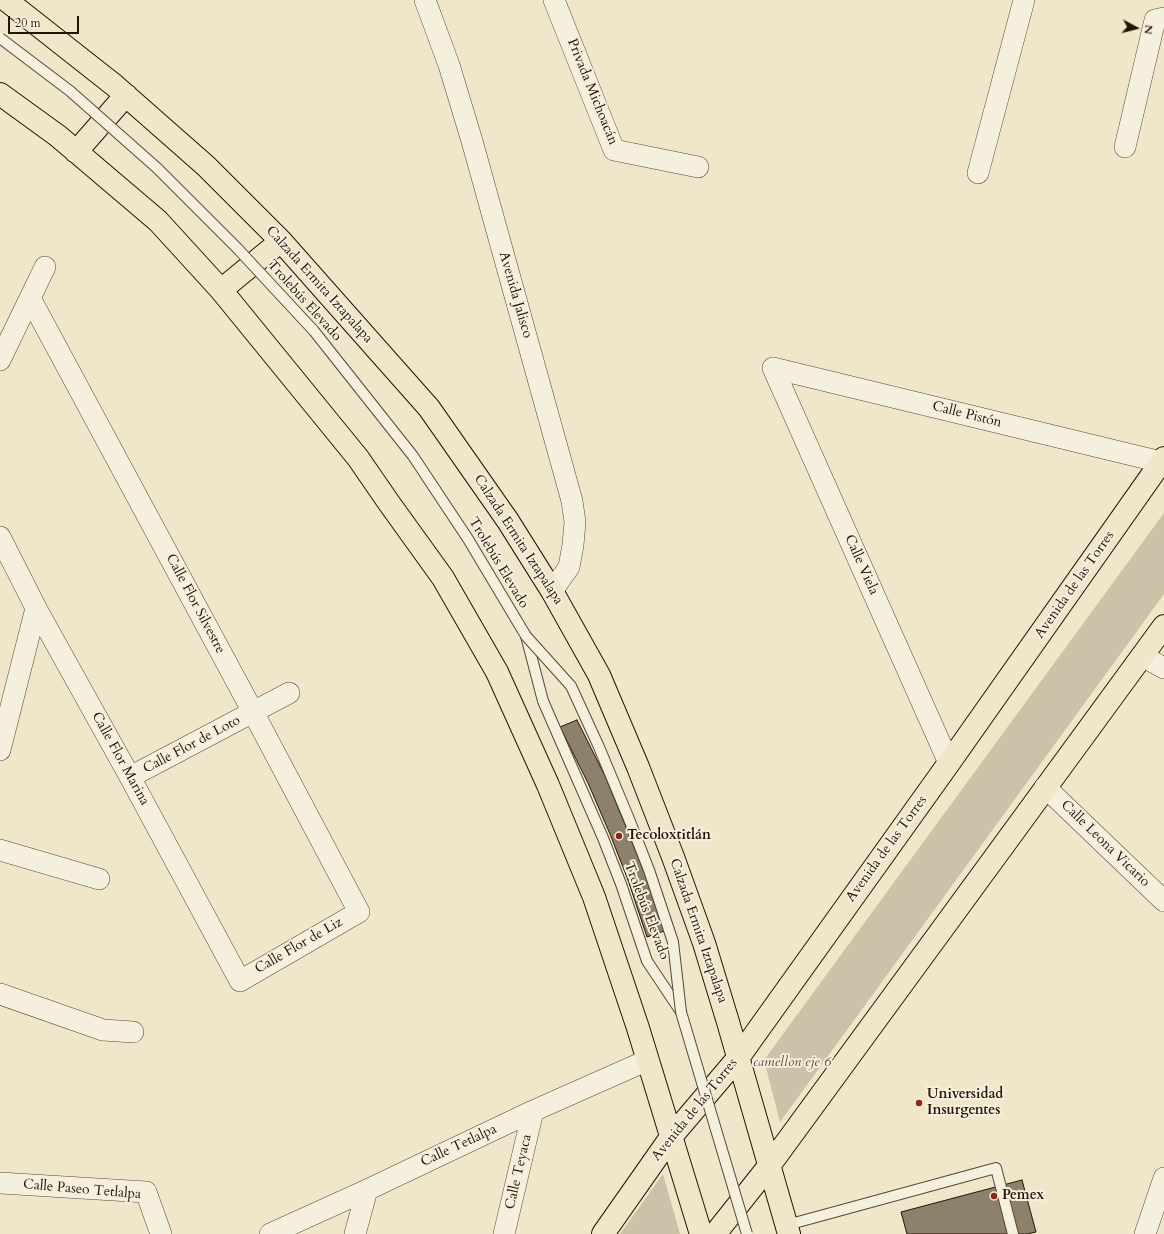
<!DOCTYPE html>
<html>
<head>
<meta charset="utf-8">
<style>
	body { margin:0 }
	#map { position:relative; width:1164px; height:1234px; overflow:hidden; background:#f0e6ca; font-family:Cardo,serif }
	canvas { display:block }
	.north { position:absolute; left:1116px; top:8px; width:40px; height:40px; -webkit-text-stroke:3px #f5efdd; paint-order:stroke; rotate:97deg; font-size:11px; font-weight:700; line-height:16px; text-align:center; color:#241404 }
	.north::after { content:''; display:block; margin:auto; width:14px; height:18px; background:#241404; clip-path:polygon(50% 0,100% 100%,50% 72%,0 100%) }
	.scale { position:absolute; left:8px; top:16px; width:71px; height:18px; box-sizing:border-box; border:2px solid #241404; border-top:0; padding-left:5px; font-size:12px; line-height:14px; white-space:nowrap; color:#241404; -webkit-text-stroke:3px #f5efdd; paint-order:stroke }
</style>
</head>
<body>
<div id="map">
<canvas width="1164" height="1234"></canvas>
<div class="north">N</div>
<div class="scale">20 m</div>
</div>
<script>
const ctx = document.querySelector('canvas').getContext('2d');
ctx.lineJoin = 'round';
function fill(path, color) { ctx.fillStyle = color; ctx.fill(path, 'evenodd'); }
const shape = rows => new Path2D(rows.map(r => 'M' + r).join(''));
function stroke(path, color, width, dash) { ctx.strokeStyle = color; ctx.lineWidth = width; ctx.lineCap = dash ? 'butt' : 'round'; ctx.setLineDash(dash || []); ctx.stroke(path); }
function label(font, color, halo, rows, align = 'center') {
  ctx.font = font + ' Cardo,serif'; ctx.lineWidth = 4; ctx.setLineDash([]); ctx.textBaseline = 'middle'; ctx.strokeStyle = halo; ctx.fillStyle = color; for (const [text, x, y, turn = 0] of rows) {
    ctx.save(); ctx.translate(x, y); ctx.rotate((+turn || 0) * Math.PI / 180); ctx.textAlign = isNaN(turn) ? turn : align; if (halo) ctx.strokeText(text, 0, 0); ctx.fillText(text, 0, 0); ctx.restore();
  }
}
fill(shape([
	[1164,513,1164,594,780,1122,764,1060],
	[663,1174,680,1234,620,1234]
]), '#cdc2a8');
const building = shape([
	[577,720,605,776,626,827,644,872,664,931,647,937,628,880,610,834,588,783,560,727,577,720],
	[1022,1180,1036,1232,1027,1234,907,1234,901,1212,1022,1180]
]);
fill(building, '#8e816b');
stroke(building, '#241404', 1);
const lane = shape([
	[526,636,543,701,603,838,621,884,647,961,681,1012],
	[787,1225,996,1168,1013,1234]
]);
const street = shape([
	[425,0,449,65,472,141,572,501,575,522,573,545,569,567,552,591],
	[554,0,614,150,698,167],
	[1125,147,1155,20,1164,18],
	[978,173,1024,0],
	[0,360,45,267],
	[773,368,949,763],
	[773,368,1161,462],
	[0,537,36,608,130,777,240,981,359,912,253,712,30,298],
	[1142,656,1164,668],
	[0,750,36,608],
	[130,777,289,693],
	[1045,787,1164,901],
	[0,850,99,879],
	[0,994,103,1030,133,1032],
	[0,1183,146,1192,161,1234],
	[270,1234,367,1190,533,1111,648,1060],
	[355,1234,367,1190],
	[504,1234,533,1111],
	[1145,1234,1164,1178]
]);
const primary = shape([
	[6,0,114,85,206,166,281,241,429,408,508,521,552,591,599,675,638,767,673,857,704,943,728,1022,789,1234],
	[0,94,58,136,158,221,221,290,358,458,389,503,443,578,497,672,548,785,594,897,638,1028,701,1234],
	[76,152,126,95],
	[221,290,281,241],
	[603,1234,671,1137,738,1058,949,763,1164,458],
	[715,1234,769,1166,1164,626]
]);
stroke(lane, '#574836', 12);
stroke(street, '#574836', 22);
stroke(primary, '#241404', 24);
stroke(lane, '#f5efdd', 10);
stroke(street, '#f5efdd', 21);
stroke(primary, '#f0e6ca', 22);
const laneBridge = shape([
	[0,38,70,91,157,168,237,248,314,331,413,456,468,539,526,636,571,686,599,747,629,819,649,870,673,942,681,1012,747,1234]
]);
stroke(laneBridge, '#574836', 12, []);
stroke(laneBridge, '#f5efdd', 10);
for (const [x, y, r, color] of [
	[619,836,4,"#8f2418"],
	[919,1103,4,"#8f2418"],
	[994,1196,4,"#8f2418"]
]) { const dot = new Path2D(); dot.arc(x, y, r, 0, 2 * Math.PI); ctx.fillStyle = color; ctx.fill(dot); stroke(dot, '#f5efdd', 1.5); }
label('14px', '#241404', '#f5efdd', [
	["Privada Michoacán",592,92,68],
	["Calzada Ermita Iztapalapa",319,285,48],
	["Avenida Jalisco",515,295,74],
	["Trolebús Elevado",304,301,48],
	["Calle Pistón",967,415,14],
	["Calzada Ermita Iztapalapa",518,540,57],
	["Trolebús Elevado",498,563,59],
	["Calle Viela",861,565,66],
	["Avenida de las Torres",1075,585,-55],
	["Calle Flor Silvestre",195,604,62],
	["Calle Flor de Loto",192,745,-28],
	["Calle Flor Marina",120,759,61],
	["Calle Leona Vicario",1105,844,44],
	["Avenida de las Torres",887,849,-54],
	["Trolebús Elevado",646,911,69],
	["Calzada Ermita Iztapalapa",698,931,71],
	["Calle Flor de Liz",299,946,-30],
	["Avenida de las Torres",695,1110,-51],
	["Calle Tetlalpa",459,1146,-25],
	["Calle Teyaca",519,1172,-77],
	["Calle Paseo Tetlalpa",82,1190,5]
]);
label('bold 14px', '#241404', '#f5efdd', [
	["Tecoloxtitlán",627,836],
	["Universidad",927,1095],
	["Insurgentes",927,1111],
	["Pemex",1002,1196]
], 'left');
label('italic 14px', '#5f513d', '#f5efdd', [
	["camellon eje 6",792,1063]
]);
</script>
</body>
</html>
